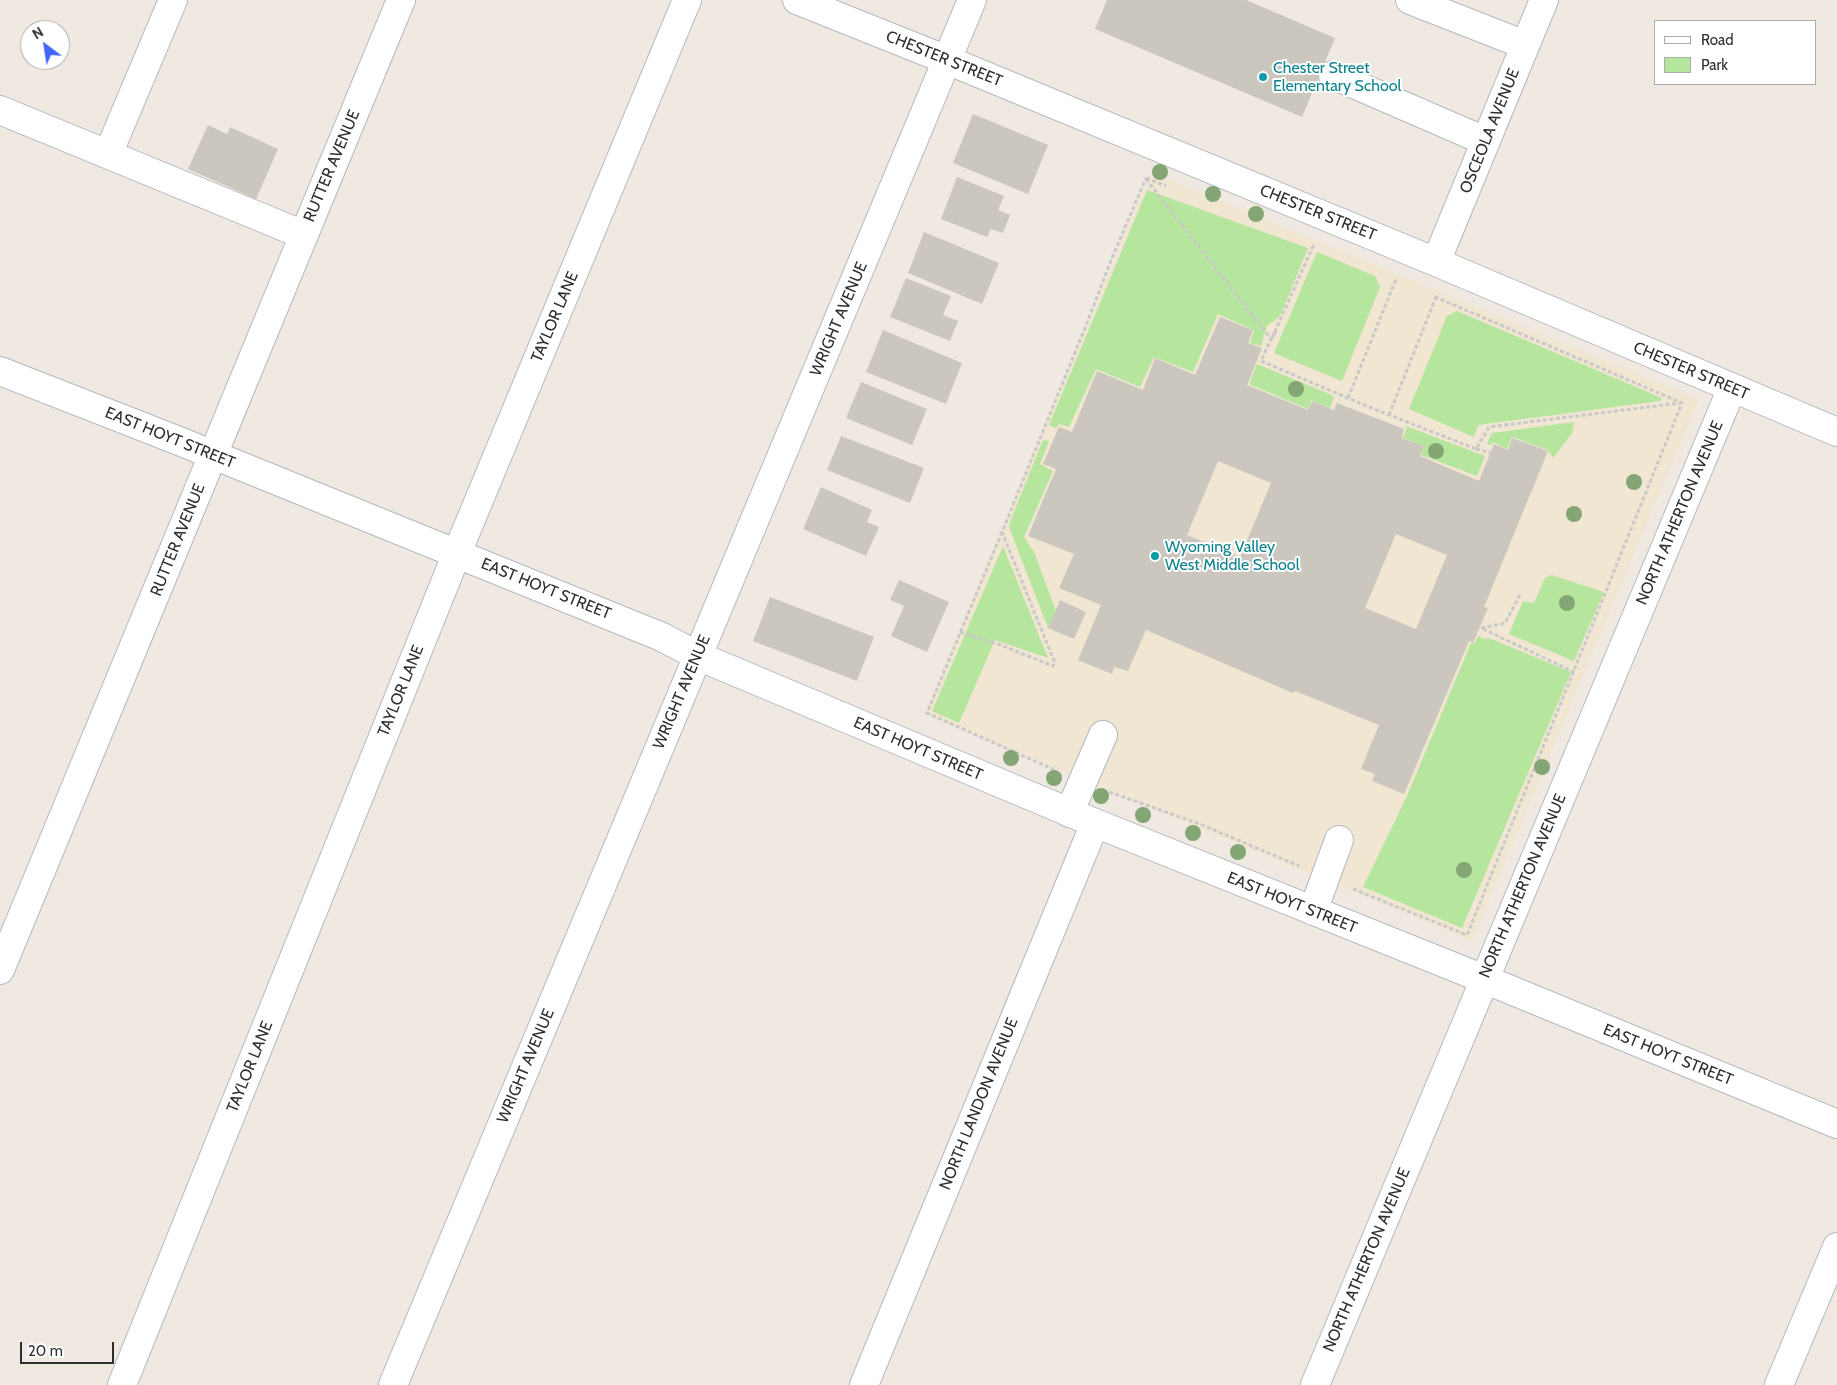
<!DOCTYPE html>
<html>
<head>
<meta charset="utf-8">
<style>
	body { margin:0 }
	#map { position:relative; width:1837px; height:1385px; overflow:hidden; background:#efe9e1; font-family:Cabin,sans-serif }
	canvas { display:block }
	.legend { position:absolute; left:1654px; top:20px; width:162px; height:65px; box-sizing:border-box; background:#fff; border:1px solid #ababab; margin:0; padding:6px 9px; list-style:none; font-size:15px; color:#2e2e2e }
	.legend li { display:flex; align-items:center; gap:10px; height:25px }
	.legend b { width:25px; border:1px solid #ababab }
	.north { position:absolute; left:20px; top:20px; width:50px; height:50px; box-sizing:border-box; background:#fff; border:1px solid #ababab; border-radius:50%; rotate:329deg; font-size:14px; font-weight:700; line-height:20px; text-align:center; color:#2e2e2e }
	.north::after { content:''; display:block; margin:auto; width:18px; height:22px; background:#4264fb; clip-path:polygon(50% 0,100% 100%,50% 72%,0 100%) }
	.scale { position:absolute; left:20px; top:1342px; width:94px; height:22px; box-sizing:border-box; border:2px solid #2e2e2e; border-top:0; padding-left:6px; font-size:15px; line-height:18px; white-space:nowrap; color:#2e2e2e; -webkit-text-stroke:4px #fff; paint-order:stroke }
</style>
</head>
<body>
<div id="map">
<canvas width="1837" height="1385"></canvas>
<ul class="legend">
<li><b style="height:6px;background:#fff"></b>Road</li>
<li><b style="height:14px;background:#b6e59e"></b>Park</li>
</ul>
<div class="north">N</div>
<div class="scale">20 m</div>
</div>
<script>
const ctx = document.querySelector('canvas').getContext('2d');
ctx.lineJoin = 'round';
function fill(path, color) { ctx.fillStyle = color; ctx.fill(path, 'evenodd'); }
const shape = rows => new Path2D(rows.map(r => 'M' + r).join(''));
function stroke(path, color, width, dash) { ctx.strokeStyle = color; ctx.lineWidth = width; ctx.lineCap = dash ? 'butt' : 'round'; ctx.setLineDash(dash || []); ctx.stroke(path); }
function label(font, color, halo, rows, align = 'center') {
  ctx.font = font + ' Cabin,sans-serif'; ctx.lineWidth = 4; ctx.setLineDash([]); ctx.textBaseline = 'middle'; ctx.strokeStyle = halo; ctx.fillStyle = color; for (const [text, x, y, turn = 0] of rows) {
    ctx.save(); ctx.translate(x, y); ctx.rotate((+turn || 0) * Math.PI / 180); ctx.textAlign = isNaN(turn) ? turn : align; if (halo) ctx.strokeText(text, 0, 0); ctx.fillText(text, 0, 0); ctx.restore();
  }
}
fill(shape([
	[1151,172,1699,399,1472,941,924,714]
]), '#f0e6d1');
fill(shape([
	[1147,190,1308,248,1280,316,1267,326,1261,346,1250,343,1254,330,1218,314,1193,372,1154,357,1140,387,1096,369,1069,427,1059,424,1056,428,1049,425],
	[1317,252,1375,276,1380,287,1342,381,1274,353],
	[1457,311,1662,398,1660,401,1478,425,1474,437,1409,409,1447,316],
	[1257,364,1334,396,1330,408,1311,400,1308,409,1249,384],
	[1574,422,1572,433,1553,458,1548,450,1512,437,1507,449,1493,442,1491,445,1487,444,1492,433],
	[1403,425,1485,456,1477,476,1421,455,1424,446,1403,438,1407,428],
	[1043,440,1049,441,1040,464,1053,471,1024,537,1034,552,1056,611,1048,628,1009,527,1010,522],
	[1003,546,1048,658,995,640,959,723,932,711],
	[1551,575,1604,592,1574,661,1509,634,1523,601,1534,603,1545,578],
	[1478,636,1484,639,1489,638,1571,672,1462,928,1363,887,1407,796,1471,643,1474,644]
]), '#b6e59e');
fill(shape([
	[1107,0,1246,0,1335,38,1302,117,1095,29],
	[973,114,1048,145,1028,194,953,163],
	[208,125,227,134,230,127,278,149,256,199,188,169],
	[957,177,1004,196,998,210,1010,215,1003,233,991,229,987,237,941,219],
	[924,232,999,263,982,304,908,273],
	[906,278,951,296,943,315,958,321,950,341,890,317],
	[1220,317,1253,330,1248,343,1262,348,1247,385,1308,410,1312,401,1334,410,1337,403,1404,429,1402,438,1424,446,1420,456,1479,481,1494,444,1508,450,1512,438,1548,451,1484,607,1488,608,1473,643,1469,641,1404,794,1372,781,1375,774,1361,769,1379,725,1295,691,1293,693,1146,630,1128,671,1114,667,1112,674,1078,660,1101,605,1059,588,1074,554,1028,536,1056,469,1043,464,1059,427,1072,432,1097,371,1143,390,1155,358,1195,375],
	[1218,461,1271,483,1240,557,1187,535],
	[1396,534,1447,555,1416,629,1365,608],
	[883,330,962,363,946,404,866,372],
	[861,382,927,409,912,445,846,418],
	[841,436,924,468,910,503,827,470],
	[821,487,872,510,867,522,879,527,866,556,803,529],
	[899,580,949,602,927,652,891,636,904,606,890,600],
	[770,597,874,637,857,681,753,641],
	[1060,600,1086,612,1074,639,1048,628]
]), '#cbc7bf');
const minor = shape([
	[797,0,947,60,1436,262,1837,432],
	[1410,0,1525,45],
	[1333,75,1485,141],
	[0,110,304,235],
	[108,154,173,0],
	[1436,262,1544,0],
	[0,371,179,441,662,637,698,656,1095,823,1484,979,1837,1124],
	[1069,813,1103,735],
	[1313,911,1339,840],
	[0,970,401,0],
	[122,1385,457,553,687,0],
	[393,1385,972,0],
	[864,1385,1095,823],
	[1315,1385,1732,388],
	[1779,1385,1837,1247]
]);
stroke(minor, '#b4b7c1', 30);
stroke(shape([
	[1146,178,1166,186],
	[1146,179,1271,339,1261,361,1369,407,1476,449,1489,427,1680,403],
	[1272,338,1314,244],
	[1271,340,1276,331],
	[1348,398,1396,279],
	[1389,415,1436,297],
	[1476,449,1491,453],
	[1002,532,927,713,1055,770],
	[1520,595,1505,623,1481,628,1574,672],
	[960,632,998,644,1053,666,1055,663,1002,532,1085,328,1112,258,1146,178],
	[1109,792,1200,824,1299,866],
	[1353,889,1467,935,1682,403,1433,296]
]), '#c9c9c9', 3, [4, 2.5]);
stroke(minor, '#fff', 28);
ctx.fillStyle = '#84a574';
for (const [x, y] of [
	[1160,172],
	[1213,194],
	[1256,214],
	[1296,389],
	[1436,451],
	[1634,482],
	[1574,514],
	[1567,603],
	[1011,758],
	[1542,767],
	[1054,778],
	[1101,796],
	[1143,815],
	[1193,833],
	[1238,852],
	[1464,870]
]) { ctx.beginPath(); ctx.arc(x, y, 8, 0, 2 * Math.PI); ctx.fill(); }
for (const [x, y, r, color] of [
	[1263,77,5,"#0f9aa8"],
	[1155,556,5,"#0f9aa8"]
]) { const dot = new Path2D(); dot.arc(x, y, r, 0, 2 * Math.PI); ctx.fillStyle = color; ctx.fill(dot); stroke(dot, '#fff', 2); }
label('16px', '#2e2e2e', '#fff', [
	["CHESTER STREET",944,59,22],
	["OSCEOLA AVENUE",1490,131,-68],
	["RUTTER AVENUE",332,166,-67],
	["CHESTER STREET",1318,213,22],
	["TAYLOR LANE",555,317,-67],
	["WRIGHT AVENUE",839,319,-67],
	["CHESTER STREET",1691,371,23],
	["EAST HOYT STREET",170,438,22],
	["NORTH ATHERTON AVENUE",1680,513,-67],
	["RUTTER AVENUE",178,540,-68],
	["EAST HOYT STREET",546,589,22],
	["TAYLOR LANE",401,691,-68],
	["WRIGHT AVENUE",682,692,-67],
	["EAST HOYT STREET",918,749,23],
	["NORTH ATHERTON AVENUE",1523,886,-67],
	["EAST HOYT STREET",1292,903,22],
	["EAST HOYT STREET",1668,1055,22],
	["WRIGHT AVENUE",526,1066,-67],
	["TAYLOR LANE",250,1067,-68],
	["NORTH LANDON AVENUE",979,1104,-68],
	["NORTH ATHERTON AVENUE",1367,1260,-67]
]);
label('16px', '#0d838f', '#fff', [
	["Chester Street",1273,68],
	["Elementary School",1273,86],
	["Wyoming Valley",1165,547],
	["West Middle School",1165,565]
], 'left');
</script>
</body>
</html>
